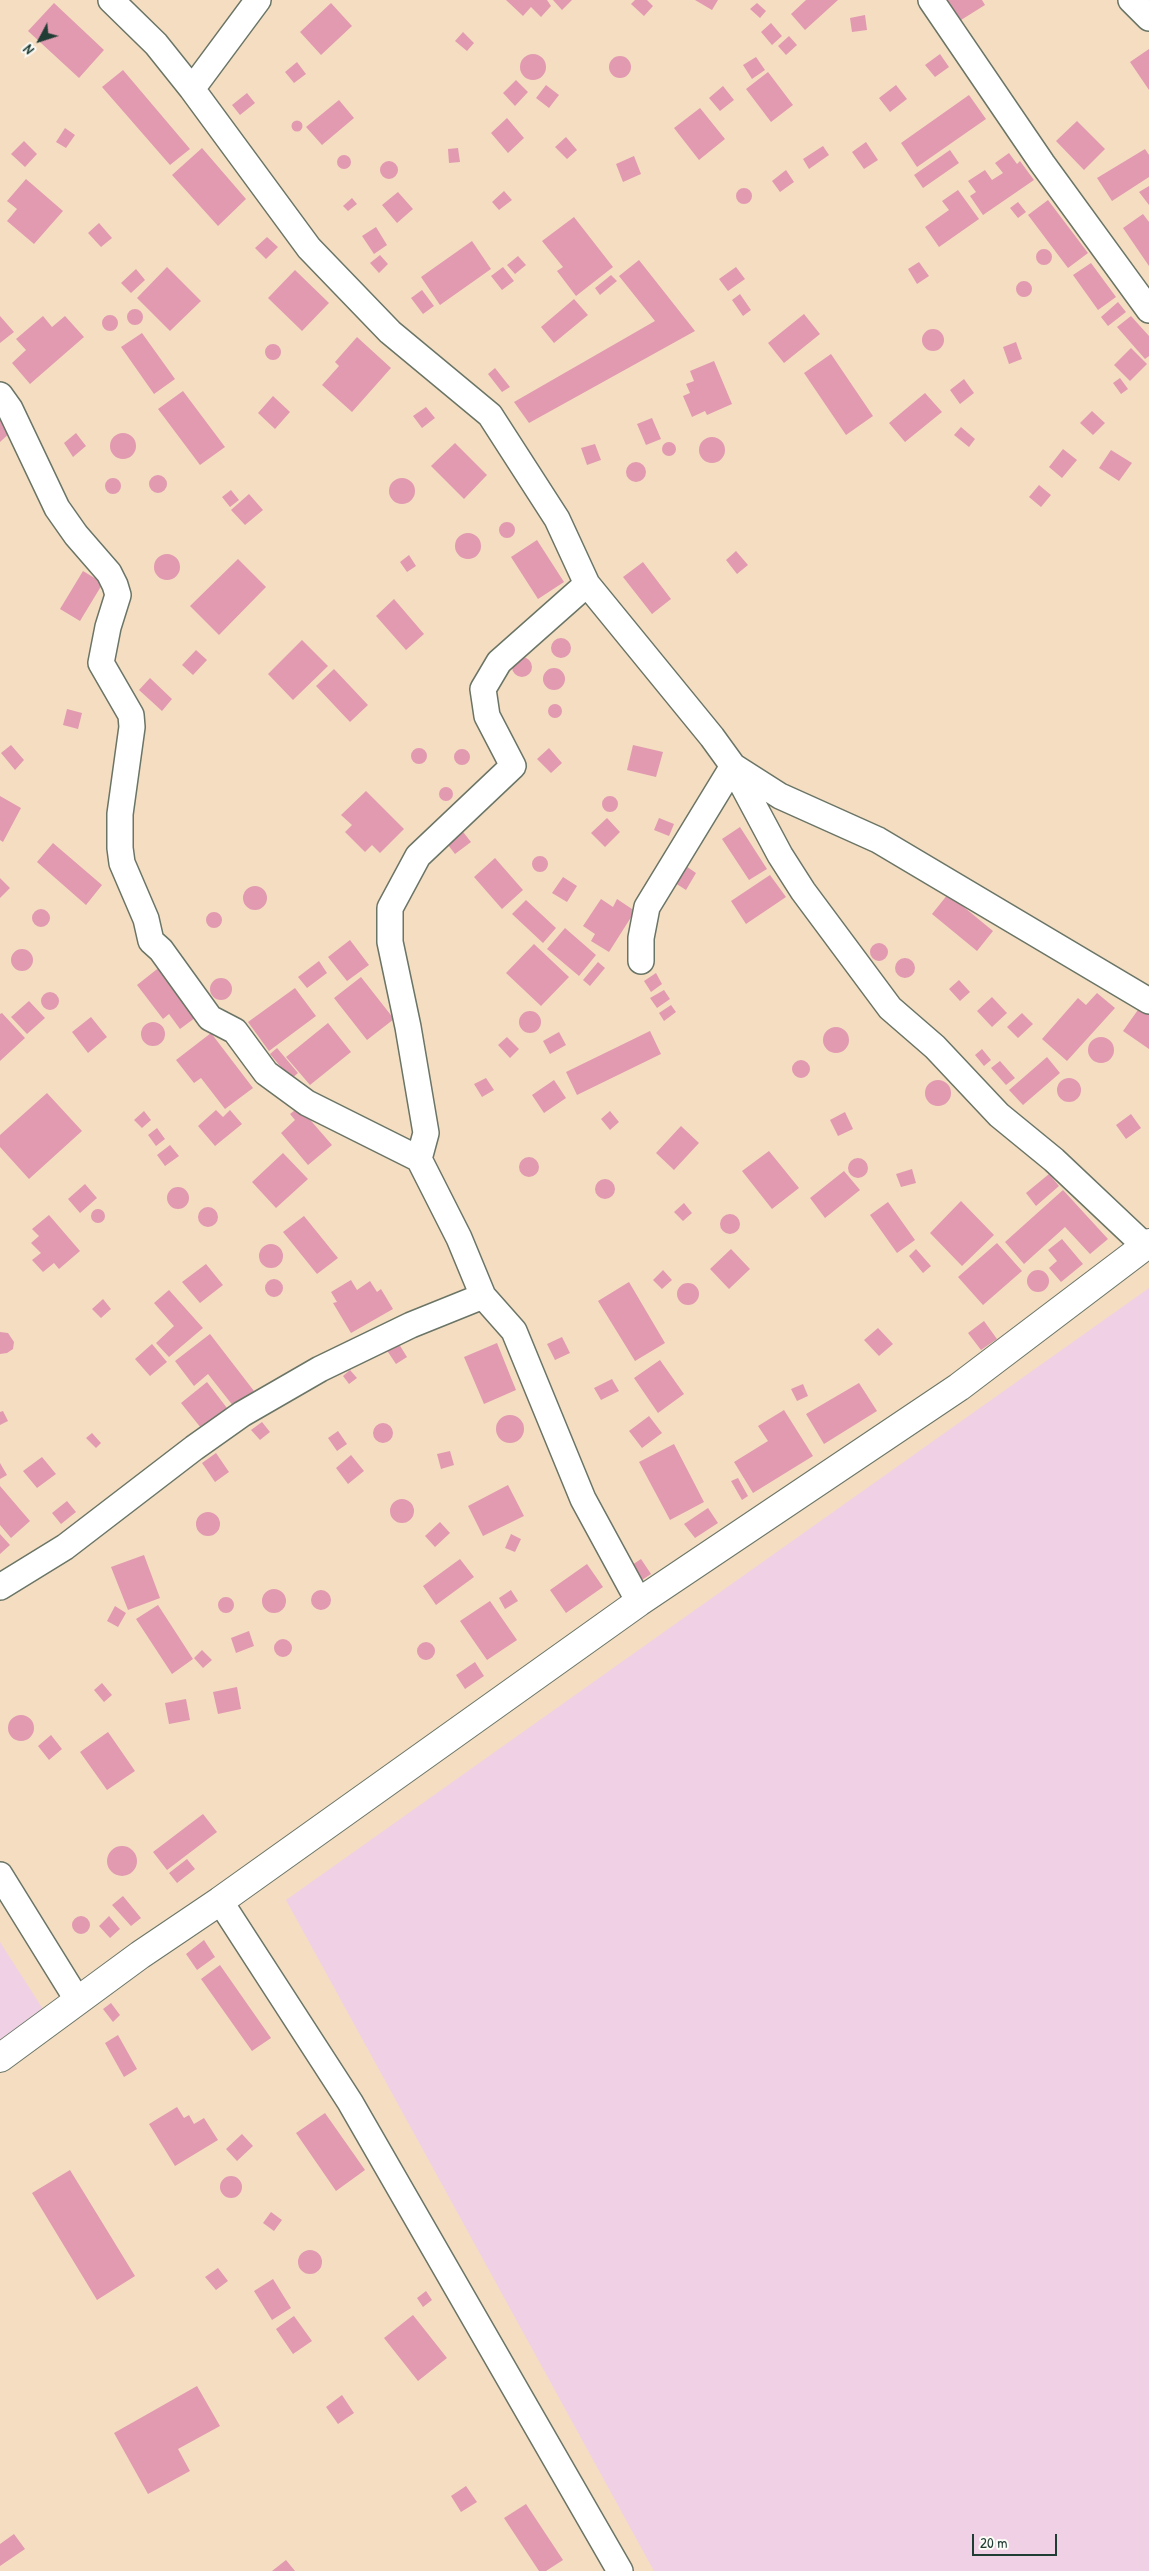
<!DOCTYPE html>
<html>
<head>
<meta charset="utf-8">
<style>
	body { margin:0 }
	#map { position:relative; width:1149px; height:2571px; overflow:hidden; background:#f5ddc2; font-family:"Patrick Hand",sans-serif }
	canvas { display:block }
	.north { position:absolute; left:15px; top:15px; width:50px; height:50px; -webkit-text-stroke:4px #fdfcf7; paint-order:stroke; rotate:230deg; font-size:14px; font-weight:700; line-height:20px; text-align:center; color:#1f3d34 }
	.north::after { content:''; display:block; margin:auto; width:18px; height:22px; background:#1f3d34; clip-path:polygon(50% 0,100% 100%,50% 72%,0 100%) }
	.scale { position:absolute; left:972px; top:2534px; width:85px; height:22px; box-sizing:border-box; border:2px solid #1f3d34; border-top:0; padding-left:6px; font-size:15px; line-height:18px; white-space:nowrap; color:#1f3d34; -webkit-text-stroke:4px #fdfcf7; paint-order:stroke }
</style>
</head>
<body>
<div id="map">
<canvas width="1149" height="2571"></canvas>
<div class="north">N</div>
<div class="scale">20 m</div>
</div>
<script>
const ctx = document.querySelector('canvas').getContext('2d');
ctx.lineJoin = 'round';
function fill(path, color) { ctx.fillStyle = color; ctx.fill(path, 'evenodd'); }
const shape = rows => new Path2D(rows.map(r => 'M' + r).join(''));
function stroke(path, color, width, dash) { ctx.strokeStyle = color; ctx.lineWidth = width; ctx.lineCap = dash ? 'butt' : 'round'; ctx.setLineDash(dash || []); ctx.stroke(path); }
fill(shape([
	[1149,1288,1149,2571,654,2571,286,1900],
	[0,1942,43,2009,0,2040]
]), '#f0d0e4');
fill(shape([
	[506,0,547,0,551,6,541,17,531,7,523,16],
	[553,0,572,0,562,10],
	[635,0,647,0,653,6,644,16,631,4],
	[695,0,718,0,712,10],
	[806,0,838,0,805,30,791,14],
	[947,0,982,0,985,5,961,20],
	[54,3,104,50,79,78,28,31],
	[331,3,352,26,321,55,300,32],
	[757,3,766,11,760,18,750,9],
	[865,15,867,30,852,32,850,18],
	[771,23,782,36,772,45,761,32],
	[463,32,474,43,467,51,455,41],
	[789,36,797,45,786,55,778,46],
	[1149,49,1149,90,1130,62],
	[940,54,949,67,935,77,925,65],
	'520 67a13 13 0 1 1 26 0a13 13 0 1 1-26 0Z',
	'609 67a11 11 0 1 1 22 0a11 11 0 1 1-22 0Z',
	[756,57,765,70,752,79,743,65],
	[297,62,306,74,294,83,285,72],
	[123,70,190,149,170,165,102,87],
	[768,72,793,105,771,122,746,89],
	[516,80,528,92,515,106,503,93],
	[546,85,559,95,549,108,536,98],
	[896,85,907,99,890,112,879,98],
	[723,86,734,100,720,111,709,98],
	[247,93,255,103,240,115,232,105],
	[969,95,986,119,917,167,901,143],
	[339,100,354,118,322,145,306,127],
	[700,108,725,139,699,160,674,128],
	[507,118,524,138,508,153,491,133],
	'291.5 126a5.5 5.5 0 1 1 11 0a5.5 5.5 0 1 1-11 0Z',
	[1077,121,1105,149,1084,170,1056,141],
	[65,128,75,135,66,148,56,142],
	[566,137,577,150,567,159,555,147],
	[24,141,37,154,25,167,11,154],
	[866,142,878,160,864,169,852,152],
	[823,146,829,155,809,169,803,159],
	[202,148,246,199,218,226,172,175],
	[458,148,460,162,449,163,448,149],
	[1145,149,1149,155,1149,177,1112,201,1097,178],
	[950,150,959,163,923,188,914,175],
	[1009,153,1017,164,1020,161,1034,180,983,215,970,196,976,192,968,181,985,170,992,180,1003,173,995,163],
	'337 162a7 7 0 1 1 14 0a7 7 0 1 1-14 0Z',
	[634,156,641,174,623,182,616,164],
	'380 170a9 9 0 1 1 18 0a9 9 0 1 1-18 0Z',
	[786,170,794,182,780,192,772,181],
	[26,179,63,211,34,244,7,221,17,209,7,201],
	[1149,186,1149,205,1139,192],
	'736 196a8 8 0 1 1 16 0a8 8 0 1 1-16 0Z',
	[958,190,979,219,939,247,925,227,949,210,942,201],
	[504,191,512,200,499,210,492,202],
	[398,192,413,209,397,223,382,205],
	[352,198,357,204,348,211,343,206],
	[1048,200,1088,253,1068,268,1028,215],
	[1018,202,1026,212,1018,218,1010,208],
	[1143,214,1149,222,1149,266,1123,228],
	[574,217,613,267,576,296,557,271,563,267,542,241],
	[99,223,112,238,101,247,88,233],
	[376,227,387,245,374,254,362,236],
	[267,237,278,247,266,259,255,248],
	[472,241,491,269,440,305,421,277],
	'1036 257a8 8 0 1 1 16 0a8 8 0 1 1-16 0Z',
	[380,255,388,264,379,273,370,263],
	[518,256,526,265,515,274,507,265],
	[639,260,695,331,529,423,514,402,655,321,619,276],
	[919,262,929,276,917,284,908,269],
	[1091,263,1116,297,1098,310,1073,275],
	[167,267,201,301,170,331,137,298],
	[503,267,514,281,502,290,491,276],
	[736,267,745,279,728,291,719,279],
	[136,269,145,280,131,293,121,283],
	[295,270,329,303,302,331,268,298],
	[611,275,617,281,600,295,595,288],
	'1016 289a8 8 0 1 1 16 0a8 8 0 1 1-16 0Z',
	[422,290,434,306,423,314,411,298],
	[740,294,751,310,743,316,732,300],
	[574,299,588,315,554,343,541,327],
	[1118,302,1126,312,1108,326,1101,317],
	'127 317a8 8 0 1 1 16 0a8 8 0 1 1-16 0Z',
	[804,314,820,334,784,363,768,343],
	'102 323a8 8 0 1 1 16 0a8 8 0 1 1-16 0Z',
	[0,316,14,332,0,343],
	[43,316,52,327,65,316,84,337,30,384,12,363,26,350,16,339],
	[1131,316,1149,336,1149,356,1145,359,1117,327],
	'922 340a11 11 0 1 1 22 0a11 11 0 1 1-22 0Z',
	[142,333,175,379,154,394,121,347],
	[357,337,391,368,352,412,322,385,339,366,335,362],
	[1016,342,1022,359,1009,364,1003,347],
	'265 352a8 8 0 1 1 16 0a8 8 0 1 1-16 0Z',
	[1131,348,1147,364,1130,381,1114,365],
	[831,354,873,416,846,435,804,373],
	[714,361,732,404,707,415,705,411,692,417,683,396,690,393,686,384,694,381,690,371],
	[495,368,510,387,502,392,488,374],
	[1120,378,1128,389,1121,394,1113,383],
	[964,379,974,393,960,404,950,390],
	[183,391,225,447,200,465,158,409],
	[925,393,942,412,905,442,889,423],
	[273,396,290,412,275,429,258,413],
	[426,407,435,418,422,428,413,416],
	[1092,411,1105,423,1093,435,1080,423],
	[0,416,13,430,0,442],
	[652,418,661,439,646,445,637,424],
	[961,427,975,439,969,447,954,435],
	[76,433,86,446,73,457,64,443],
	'110 446a13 13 0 1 1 26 0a13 13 0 1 1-26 0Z',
	'699 450a13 13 0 1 1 26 0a13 13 0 1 1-26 0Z',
	'662 449a7 7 0 1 1 14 0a7 7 0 1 1-14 0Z',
	[455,443,487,475,464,499,431,466],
	[595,444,601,460,587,465,581,448],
	[1063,449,1077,460,1062,478,1049,467],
	[1111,450,1132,463,1119,481,1099,468],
	'626 472a10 10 0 1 1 20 0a10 10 0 1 1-20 0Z',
	'149 484a9 9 0 1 1 18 0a9 9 0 1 1-18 0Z',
	'105 486a8 8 0 1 1 16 0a8 8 0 1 1-16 0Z',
	'389 491a13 13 0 1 1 26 0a13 13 0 1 1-26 0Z',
	[1039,485,1051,495,1041,507,1029,497],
	[231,490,239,500,230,507,222,497],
	[249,494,263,510,245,525,231,510],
	'499 530a8 8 0 1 1 16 0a8 8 0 1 1-16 0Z',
	'455 546a13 13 0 1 1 26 0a13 13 0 1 1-26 0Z',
	[537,540,564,582,538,599,511,557],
	[736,551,748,565,737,574,726,560],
	'154 567a13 13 0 1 1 26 0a13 13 0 1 1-26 0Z',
	[409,555,416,566,407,572,400,562],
	[238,559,266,587,219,635,190,606],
	[643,562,671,599,652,614,623,577],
	[83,571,103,583,80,621,60,609],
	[394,599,424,634,406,650,376,616],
	'551 648a10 10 0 1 1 20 0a10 10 0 1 1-20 0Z',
	[302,640,328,666,293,700,268,674],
	[196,650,207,660,193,675,182,665],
	'512 667a10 10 0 1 1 20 0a10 10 0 1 1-20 0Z',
	'543 679a11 11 0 1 1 22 0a11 11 0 1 1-22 0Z',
	[334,669,368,705,350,722,316,686],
	[150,678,172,699,162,711,139,690],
	'548 711a7 7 0 1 1 14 0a7 7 0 1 1-14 0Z',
	[67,709,82,713,78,729,63,725],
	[11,745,24,760,15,770,1,753],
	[633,745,663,752,656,777,627,770],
	'411 756a8 8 0 1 1 16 0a8 8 0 1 1-16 0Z',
	[549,748,562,763,551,773,537,759],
	'454 757a8 8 0 1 1 16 0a8 8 0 1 1-16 0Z',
	'439 794a7 7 0 1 1 14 0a7 7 0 1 1-14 0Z',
	[366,791,404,829,380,853,372,845,365,852,345,832,352,825,341,815],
	'602 804a8 8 0 1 1 16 0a8 8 0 1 1-16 0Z',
	[0,796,21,808,3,842,0,840],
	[607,818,620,832,605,847,591,833],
	[659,818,674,824,669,836,654,830],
	[740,827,767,869,749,880,722,839],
	[460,828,471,842,455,854,445,841],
	[53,843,102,885,86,905,37,862],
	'532 864a8 8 0 1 1 16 0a8 8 0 1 1-16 0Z',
	[495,858,523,890,502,909,474,877],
	[683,864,696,873,686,890,672,881],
	[770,875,786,897,746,924,731,901],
	[563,877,577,886,567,902,552,893],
	[0,878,10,888,0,898],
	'243 898a12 12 0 1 1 24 0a12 12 0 1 1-24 0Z',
	[948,894,993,931,977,951,932,914],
	[601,899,613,907,617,899,635,911,609,952,591,941,595,934,583,926],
	[526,900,556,928,543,943,512,914],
	'32 918a9 9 0 1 1 18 0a9 9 0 1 1-18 0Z',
	'206 920a8 8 0 1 1 16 0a8 8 0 1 1-16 0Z',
	[565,928,596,955,579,976,547,949],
	[350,940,369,965,347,981,328,957],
	'870 952a9 9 0 1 1 18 0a9 9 0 1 1-18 0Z',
	[534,944,569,977,541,1006,506,973],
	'11 960a11 11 0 1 1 22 0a11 11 0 1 1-22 0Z',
	'895 968a10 10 0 1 1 20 0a10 10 0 1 1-20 0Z',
	[319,961,327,973,307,988,298,977],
	[598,962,605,968,590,986,583,980],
	[161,966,199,1015,180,1029,169,1014,163,1019,137,985],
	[656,973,662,984,651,992,644,981],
	[361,977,394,1019,367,1040,334,998],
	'210 989a11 11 0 1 1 22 0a11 11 0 1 1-22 0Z',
	[959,980,970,992,960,1001,949,989],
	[295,988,316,1016,269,1051,248,1022],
	[664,990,670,999,657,1008,650,998],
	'41 1001a9 9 0 1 1 18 0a9 9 0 1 1-18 0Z',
	[1097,993,1115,1008,1067,1061,1042,1039,1078,998,1086,1005],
	[992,997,1007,1013,992,1027,977,1011],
	[29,1001,45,1018,27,1034,11,1017],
	[671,1005,676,1012,664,1021,659,1013],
	[1140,1007,1149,1013,1149,1049,1123,1031],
	'519 1022a11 11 0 1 1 22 0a11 11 0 1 1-22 0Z',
	[2,1013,25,1038,0,1061,0,1014],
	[1022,1013,1033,1024,1018,1038,1007,1027],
	[91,1017,107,1037,88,1053,72,1032],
	'141 1034a12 12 0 1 1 24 0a12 12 0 1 1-24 0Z',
	[328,1023,351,1052,310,1085,286,1057],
	'823 1040a13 13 0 1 1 26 0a13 13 0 1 1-26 0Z',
	[650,1031,661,1054,577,1095,566,1072],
	[559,1032,566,1045,550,1054,543,1041],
	[211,1033,253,1088,225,1109,201,1078,194,1083,176,1060],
	[507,1037,519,1049,510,1058,498,1045],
	'1088 1050a13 13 0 1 1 26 0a13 13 0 1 1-26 0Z',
	[277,1048,298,1073,291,1079,270,1054],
	[982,1049,991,1060,984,1066,975,1055],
	[1047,1057,1060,1073,1023,1105,1009,1090],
	'792 1069a9 9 0 1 1 18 0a9 9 0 1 1-18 0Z',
	[1000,1061,1015,1078,1006,1085,991,1068],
	[486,1078,494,1090,482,1097,474,1084],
	'1057 1090a12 12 0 1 1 24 0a12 12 0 1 1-24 0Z',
	[554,1080,566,1098,544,1113,532,1095],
	'925 1093a13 13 0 1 1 26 0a13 13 0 1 1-26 0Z',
	[47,1093,82,1131,29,1179,0,1147,0,1135],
	[299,1107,332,1145,308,1165,281,1133,295,1120,290,1114],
	[216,1110,223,1117,230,1110,242,1124,215,1146,198,1126],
	[144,1111,151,1120,142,1128,134,1120],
	[610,1111,619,1122,610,1130,601,1119],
	[845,1112,853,1129,838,1136,830,1120],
	[1131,1114,1141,1128,1126,1139,1116,1125],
	[681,1126,699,1143,674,1170,656,1153],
	[157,1128,165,1139,156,1146,148,1135],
	[170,1145,179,1156,165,1166,157,1155],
	[769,1151,799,1188,772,1209,742,1171],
	[283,1153,308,1179,276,1208,252,1182],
	'519 1167a10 10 0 1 1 20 0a10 10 0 1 1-20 0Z',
	'848 1168a10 10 0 1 1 20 0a10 10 0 1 1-20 0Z',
	[912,1169,916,1183,901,1187,896,1174],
	[844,1171,860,1190,825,1218,810,1198],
	[1049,1174,1059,1186,1036,1206,1026,1193],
	'595 1189a10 10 0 1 1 20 0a10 10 0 1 1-20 0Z',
	[85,1184,97,1198,80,1213,68,1199],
	'167 1198a11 11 0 1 1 22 0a11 11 0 1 1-22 0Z',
	[1063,1190,1108,1239,1090,1254,1065,1227,1024,1264,1005,1242],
	[961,1201,994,1235,962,1266,930,1233],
	[888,1202,915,1240,897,1253,870,1215],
	[684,1203,692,1213,683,1221,674,1212],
	'198 1217a10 10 0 1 1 20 0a10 10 0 1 1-20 0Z',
	'91 1216a7 7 0 1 1 14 0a7 7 0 1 1-14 0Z',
	'720 1224a10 10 0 1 1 20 0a10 10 0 1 1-20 0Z',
	[49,1215,80,1251,59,1269,54,1263,43,1272,32,1260,41,1253,31,1243,39,1236,32,1229],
	[304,1216,338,1258,317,1274,283,1232],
	[1062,1239,1083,1264,1061,1282,1049,1268,1057,1261,1048,1250],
	[997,1243,1022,1271,983,1305,958,1277],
	'259 1256a12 12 0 1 1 24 0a12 12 0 1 1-24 0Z',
	[731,1249,750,1269,729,1289,710,1269],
	[916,1249,931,1266,923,1273,909,1256],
	[206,1264,223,1285,200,1303,182,1282],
	'1027 1281a11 11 0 1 1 22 0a11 11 0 1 1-22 0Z',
	[663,1270,672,1280,662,1289,653,1280],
	'265 1288a9 9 0 1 1 18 0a9 9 0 1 1-18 0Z',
	[351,1280,357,1290,370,1281,377,1292,381,1289,393,1309,351,1333,333,1303,337,1302,331,1292],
	[629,1282,665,1343,635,1361,598,1301],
	'677 1294a11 11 0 1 1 22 0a11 11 0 1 1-22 0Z',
	[169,1290,203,1328,169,1357,156,1343,174,1326,154,1303],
	[103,1299,111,1309,101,1318,92,1309],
	[984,1321,997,1339,981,1350,968,1333],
	[878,1328,893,1344,879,1356,864,1340],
	[0,1332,8,1333,14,1342,13,1349,7,1353,0,1354],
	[210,1334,254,1391,234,1407,208,1374,194,1386,175,1361],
	[562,1337,570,1353,555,1360,547,1344],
	[397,1341,407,1357,396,1364,386,1349],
	[497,1343,516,1390,484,1404,464,1357],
	[152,1344,167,1362,150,1376,135,1359],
	[660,1360,684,1394,658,1413,634,1378],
	[350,1370,357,1378,349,1384,343,1376],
	[612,1379,619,1391,601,1400,594,1388],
	[207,1382,227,1408,201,1428,181,1403],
	[859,1383,877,1411,824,1444,806,1414],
	[803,1384,808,1396,797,1401,791,1389],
	[784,1410,813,1456,753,1493,734,1462,768,1441,758,1426],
	[3,1411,8,1421,0,1425,0,1412],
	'496 1429a14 14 0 1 1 28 0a14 14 0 1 1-28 0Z',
	[649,1416,662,1433,642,1448,629,1431],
	[262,1422,270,1432,260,1440,251,1430],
	'373 1433a10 10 0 1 1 20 0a10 10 0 1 1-20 0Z',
	[338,1431,347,1444,337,1451,328,1438],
	[92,1433,101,1443,96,1448,86,1438],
	[674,1444,704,1502,670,1520,639,1462],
	[450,1451,454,1465,441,1469,437,1454],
	[216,1453,229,1472,215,1482,202,1463],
	[351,1455,364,1471,348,1484,336,1468],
	[42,1457,56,1474,37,1488,23,1471],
	[0,1463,7,1475,0,1479],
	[738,1478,748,1496,742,1500,731,1481],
	[508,1485,524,1516,483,1536,468,1506],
	[0,1486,30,1521,11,1538,0,1525],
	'390 1511a12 12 0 1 1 24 0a12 12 0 1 1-24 0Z',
	[67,1501,76,1512,61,1524,52,1513],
	[708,1508,718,1523,695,1538,684,1524],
	'196 1524a12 12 0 1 1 24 0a12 12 0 1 1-24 0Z',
	[440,1522,450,1533,435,1547,425,1536],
	[0,1534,10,1545,0,1554],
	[511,1534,521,1539,515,1552,505,1548],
	[144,1555,160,1598,128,1610,111,1567],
	[460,1559,474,1577,436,1605,423,1586],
	[641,1559,651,1574,642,1580,632,1565],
	[587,1564,603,1587,566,1613,550,1590],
	'262 1601a12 12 0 1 1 24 0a12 12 0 1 1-24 0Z',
	'311 1600a10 10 0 1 1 20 0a10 10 0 1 1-20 0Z',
	[511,1590,518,1601,505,1609,499,1598],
	'218 1605a8 8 0 1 1 16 0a8 8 0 1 1-16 0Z',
	[490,1601,517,1640,487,1660,460,1621],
	[158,1605,193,1659,172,1674,136,1619],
	[115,1606,126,1613,118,1627,107,1621],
	[249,1631,254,1646,236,1653,231,1638],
	'274 1648a9 9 0 1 1 18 0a9 9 0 1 1-18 0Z',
	'417 1651a9 9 0 1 1 18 0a9 9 0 1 1-18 0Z',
	[202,1650,212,1660,203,1668,194,1658],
	[475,1662,484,1676,465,1689,456,1675],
	[102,1683,112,1695,104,1702,94,1690],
	[237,1687,241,1709,218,1714,213,1692],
	[186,1699,190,1720,169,1724,165,1703],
	'8 1728a13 13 0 1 1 26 0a13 13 0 1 1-26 0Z',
	[108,1732,135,1771,107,1790,80,1752],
	[51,1735,62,1749,49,1760,38,1746],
	[203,1814,217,1832,167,1870,153,1852],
	'107 1861a15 15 0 1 1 30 0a15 15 0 1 1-30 0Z',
	[187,1859,195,1869,177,1883,169,1873],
	[123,1896,141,1918,131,1926,112,1905],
	[109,1916,120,1929,110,1938,99,1926],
	'72 1925a9 9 0 1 1 18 0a9 9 0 1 1-18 0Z',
	[204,1940,215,1957,197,1970,186,1954],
	[220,1965,271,2038,252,2051,201,1979],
	[111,2003,120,2015,113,2022,103,2009],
	[118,2035,137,2069,124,2077,105,2043],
	[177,2107,184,2118,189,2115,194,2124,204,2118,218,2140,175,2166,149,2124],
	[325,2113,365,2170,336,2191,296,2133],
	[242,2134,253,2146,237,2161,226,2149],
	[70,2170,135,2276,97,2300,32,2193],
	'220 2187a11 11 0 1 1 22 0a11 11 0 1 1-22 0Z',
	[271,2212,282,2220,274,2231,263,2223],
	'298 2262a12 12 0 1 1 24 0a12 12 0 1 1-24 0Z',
	[218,2268,228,2281,216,2290,205,2277],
	[273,2279,291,2308,272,2320,254,2291],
	[426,2291,432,2300,423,2307,417,2298],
	[413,2315,447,2358,418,2381,384,2338],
	[294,2316,312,2341,293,2354,276,2329],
	[197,2386,220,2426,178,2449,190,2471,148,2494,114,2433],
	[342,2395,354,2413,338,2424,326,2407],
	[466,2486,477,2502,461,2512,451,2496],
	[526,2504,563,2560,546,2571,539,2571,504,2518],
	[14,2534,25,2549,0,2566,0,2544],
	[286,2560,295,2571,272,2571]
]), '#e19ab0');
const minor = shape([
	[111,0,156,44,192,89,309,248,390,332,490,415,557,519,587,584,712,737,733,766,780,796,878,840,1149,1001],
	[931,0,1042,163,1149,310],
	[1131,0,1149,18],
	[192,89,258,0],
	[0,395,10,409,57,508,76,535,109,573,115,585,118,595,108,627,101,663,131,715,132,727,120,814,120,848,122,863,146,919,151,941,161,950,210,1018,235,1031,266,1073,307,1103,419,1159],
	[587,584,499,662,483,689,487,716,513,766,418,856,390,908,390,942,408,1027,426,1133,419,1159,459,1238,483,1296,514,1331,583,1499,639,1602],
	[733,767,780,855,803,891,890,1008,935,1047,999,1115,1054,1160,1145,1246],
	[641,961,641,938,647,907,733,766],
	[0,1587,65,1547,194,1448,242,1414,320,1369,411,1325,483,1296],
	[0,1875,78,2001],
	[220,1901,350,2102,620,2571]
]);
const tertiary = shape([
	[0,2058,140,1955,220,1901,639,1602,959,1387,1149,1243]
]);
stroke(minor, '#6a7566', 28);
stroke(tertiary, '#6a7566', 30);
stroke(minor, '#fff', 25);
stroke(tertiary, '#fff', 28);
</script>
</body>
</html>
